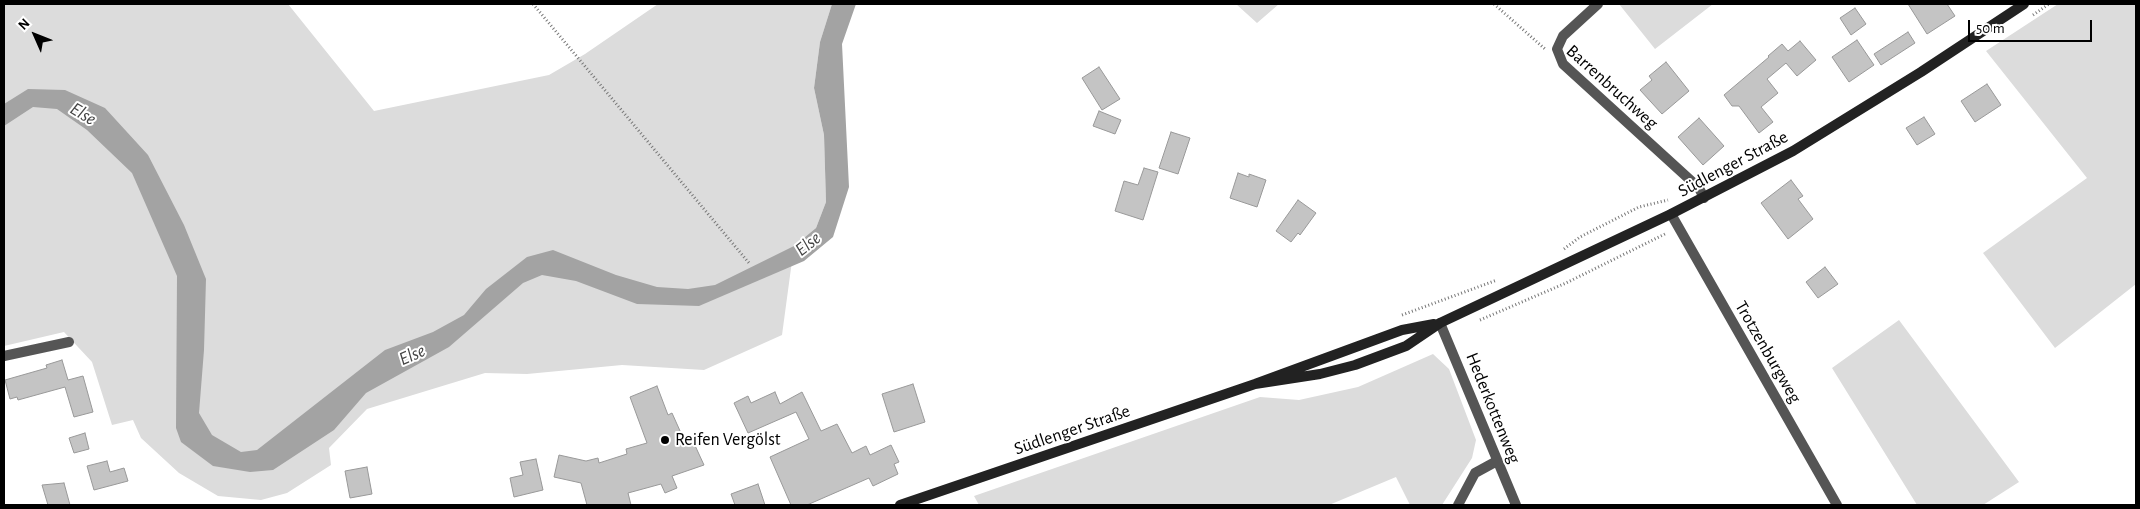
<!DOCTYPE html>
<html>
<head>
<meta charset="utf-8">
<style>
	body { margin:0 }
	#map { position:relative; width:2140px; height:509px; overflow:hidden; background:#fff; font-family:"Alegreya Sans",sans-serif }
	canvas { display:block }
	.frame { position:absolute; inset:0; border:5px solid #000; pointer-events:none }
	.north { position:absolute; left:10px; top:10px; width:50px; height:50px; -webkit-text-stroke:4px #fff; paint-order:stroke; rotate:314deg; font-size:14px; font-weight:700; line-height:20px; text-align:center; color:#000 }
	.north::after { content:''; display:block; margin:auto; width:18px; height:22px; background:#000; clip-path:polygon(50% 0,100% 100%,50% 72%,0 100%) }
	.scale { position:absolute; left:1968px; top:20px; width:124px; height:22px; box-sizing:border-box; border:2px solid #000; border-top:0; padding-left:6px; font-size:15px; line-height:18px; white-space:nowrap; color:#000; -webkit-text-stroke:4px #fff; paint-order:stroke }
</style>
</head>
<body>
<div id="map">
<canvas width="2140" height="509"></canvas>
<div class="frame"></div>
<div class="north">N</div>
<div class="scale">50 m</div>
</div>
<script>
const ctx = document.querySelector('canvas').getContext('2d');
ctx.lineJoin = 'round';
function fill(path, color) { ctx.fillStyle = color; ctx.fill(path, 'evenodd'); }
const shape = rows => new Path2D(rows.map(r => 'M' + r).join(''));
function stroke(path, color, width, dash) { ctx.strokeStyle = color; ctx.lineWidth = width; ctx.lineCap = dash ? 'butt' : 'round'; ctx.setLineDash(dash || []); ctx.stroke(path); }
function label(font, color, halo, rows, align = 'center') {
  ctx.font = font + ' "Alegreya Sans",sans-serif'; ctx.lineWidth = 4; ctx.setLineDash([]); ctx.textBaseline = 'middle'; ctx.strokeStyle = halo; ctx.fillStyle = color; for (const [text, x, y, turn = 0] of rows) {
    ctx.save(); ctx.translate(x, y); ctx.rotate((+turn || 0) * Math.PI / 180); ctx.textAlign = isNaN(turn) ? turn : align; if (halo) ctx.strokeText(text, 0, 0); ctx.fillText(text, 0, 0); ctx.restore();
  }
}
fill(shape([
	[4,4,288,4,374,111,549,75,585,54,658,4,832,4,820,42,814,88,824,135,826,202,816,228,794,246,782,335,704,370,622,365,527,374,485,373,367,409,329,448,331,465,287,493,261,500,218,496,179,473,141,438,133,420,112,425,92,362,64,332,4,346],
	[1236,4,1279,4,1257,23],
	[1619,4,1713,4,1655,49],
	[2058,4,2136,4,2136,284,2055,348,1983,253,2087,178,1986,51],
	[1899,320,2019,482,1983,505,1917,505,1832,368],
	[1433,354,1449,369,1476,440,1472,458,1442,505,1410,505,1396,477,1329,505,979,505,974,496,1260,397,1299,400,1358,387]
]), '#dcdcdc');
fill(shape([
	[832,4,856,4,842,44,849,187,833,237,804,261,699,306,637,304,576,281,542,275,523,283,449,347,366,393,334,430,273,470,250,472,213,466,181,442,176,428,177,276,132,173,87,130,57,109,33,107,4,126,4,104,28,89,65,90,105,108,148,155,184,225,206,279,204,350,199,413,212,435,241,452,257,450,385,350,433,332,464,315,486,289,527,257,553,250,616,275,657,287,688,289,715,285,794,246,816,228,826,202,824,135,814,88,820,42]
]), '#a3a3a3');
const building = shape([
	[1908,4,1947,4,1955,16,1927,34,1908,4],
	[1855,8,1866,24,1851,35,1840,18,1855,8],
	[1908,32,1915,43,1881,65,1874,54,1908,32],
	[1857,40,1874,65,1849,82,1832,57,1857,40],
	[1800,41,1816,60,1797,76,1786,63,1767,79,1778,93,1761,107,1773,122,1759,133,1739,106,1732,106,1724,95,1769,57,1768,56,1782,44,1788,51,1800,41],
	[1666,62,1689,91,1662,114,1640,90,1652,80,1649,76,1666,62],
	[1099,67,1120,99,1102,110,1082,78,1099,67],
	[1987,84,2001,105,1975,122,1961,101,1987,84],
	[1099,111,1121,120,1115,134,1093,126,1099,111],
	[1924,117,1935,134,1917,145,1906,128,1924,117],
	[1699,118,1724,146,1703,165,1678,137,1699,118],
	[1171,132,1190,138,1178,174,1159,168,1171,132],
	[1144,168,1158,172,1143,220,1115,211,1124,181,1138,185,1144,168],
	[1238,173,1249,177,1249,174,1266,180,1257,207,1230,198,1238,173],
	[1791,180,1803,196,1798,199,1813,219,1788,239,1761,203,1791,180],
	[1298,200,1316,213,1300,235,1298,233,1291,242,1276,231,1298,200],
	[1825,267,1838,284,1818,298,1806,282,1825,267],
	[62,360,68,380,83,376,93,412,74,417,65,387,18,400,17,397,10,399,5,380,47,368,46,365,62,360],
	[913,384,925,422,894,432,882,394,913,384],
	[657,386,668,415,672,413,685,442,692,439,704,465,672,476,677,488,665,493,661,484,628,493,631,505,587,505,581,483,554,477,559,455,586,461,598,458,599,463,627,454,626,449,647,443,630,397,657,386],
	[775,392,780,404,802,392,821,431,837,424,852,453,866,446,870,455,891,445,899,462,894,464,898,474,873,486,869,478,807,505,791,505,770,457,809,439,796,412,748,433,734,403,748,396,751,403,775,392],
	[85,433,89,449,74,453,69,438,85,433],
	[536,459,543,490,514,497,510,478,523,475,520,462,536,459],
	[107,461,110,472,124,468,128,481,94,490,87,466,107,461],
	[367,467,372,494,350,498,345,471,367,467],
	[64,483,70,505,48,505,42,485,64,483],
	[758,484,765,505,735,505,731,494,758,484]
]);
fill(building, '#c4c4c4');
stroke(building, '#999', 1);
stroke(shape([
	[533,4,749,263],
	[1494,4,1545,49],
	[2033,15,2049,4],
	[1564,249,1580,237,1639,207,1668,200],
	[1402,315,1497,280],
	[1480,320,1566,283,1667,233]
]), '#777', 3, [1, 2.5]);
stroke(shape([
	[1598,4,1563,36,1557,49,1563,64,1699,188,1704,198],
	[1671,214,1837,505],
	[1440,323,1516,505],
	[4,356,69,342],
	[1458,505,1475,473,1497,461]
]), '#555', 10);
stroke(shape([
	[1255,384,1320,374,1355,365,1406,346,1440,323,1671,214,1793,151,1921,72,2024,4],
	[900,505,1255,384,1402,330,1434,324]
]), '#222', 10);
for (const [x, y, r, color] of [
	[665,440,5,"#000"]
]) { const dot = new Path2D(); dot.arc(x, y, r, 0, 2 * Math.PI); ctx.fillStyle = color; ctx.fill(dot); stroke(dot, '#fff', 2); }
label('18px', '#000', '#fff', [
	["Barrenbruchweg",1612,87,42],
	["Südlenger Straße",1733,164,-28],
	["Trotzenburgweg",1768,352,60],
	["Hederkottenweg",1493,408,68],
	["Südlenger Straße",1072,430,-19]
]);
label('18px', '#000', '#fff', [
	["Reifen Vergölst",675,440]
], 'left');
label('italic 19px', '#444', '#fff', [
	["Else",83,114,31],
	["Else",808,244,-38],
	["Else",412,355,-24]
]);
</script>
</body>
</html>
